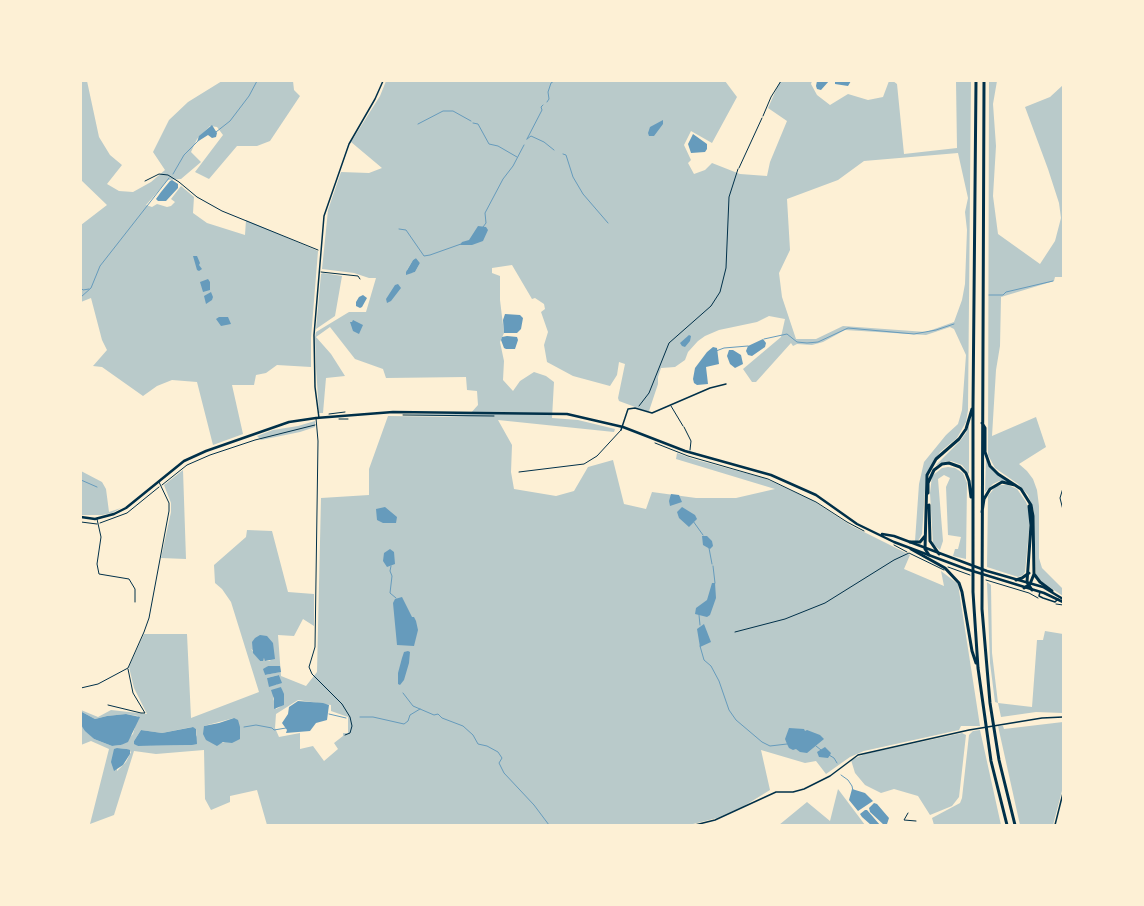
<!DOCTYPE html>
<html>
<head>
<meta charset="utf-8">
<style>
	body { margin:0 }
	#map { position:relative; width:1144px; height:906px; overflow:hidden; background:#fdf0d5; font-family:"Exo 2",sans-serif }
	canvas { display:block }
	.frame { position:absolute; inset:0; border:82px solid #fdf0d5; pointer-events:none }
</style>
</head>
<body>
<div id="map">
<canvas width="1144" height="906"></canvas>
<div class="frame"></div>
</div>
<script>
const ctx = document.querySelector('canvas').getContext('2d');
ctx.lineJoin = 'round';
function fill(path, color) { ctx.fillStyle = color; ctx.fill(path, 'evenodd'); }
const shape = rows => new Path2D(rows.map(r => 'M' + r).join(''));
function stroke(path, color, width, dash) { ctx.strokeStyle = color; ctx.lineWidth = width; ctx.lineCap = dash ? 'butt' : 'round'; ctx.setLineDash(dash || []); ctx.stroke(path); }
fill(shape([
	[81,81,87,81,99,137,110,155,122,165,107,184,119,191,133,192,151,182,165,170,153,152,169,120,188,102,222,81,293,81,294,90,300,96,270,141,257,146,237,146,209,179,195,172,223,135,217,127,210,126,197,139,191,152,201,162,181,179,168,180,146,205,152,207,157,204,167,207,171,206,175,202,171,199,181,186,194,197,193,213,207,223,245,235,246,220,318,251,311,338,311,367,277,365,266,373,256,375,254,385,232,385,243,434,213,445,197,382,172,380,157,386,143,396,102,367,93,366,107,350,102,340,91,298,81,302,81,225,107,205,81,180],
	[386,81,725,81,737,97,712,143,691,131,684,145,691,160,688,163,694,174,705,170,712,163,740,174,767,176,770,162,787,121,768,108,780,81,812,81,811,84,817,95,830,105,848,94,868,100,883,97,889,81,893,81,897,84,904,154,957,148,956,81,971,81,968,410,966,422,957,438,940,452,926,475,922,534,918,541,915,541,919,484,924,462,946,435,958,424,962,410,966,355,954,329,950,327,926,335,845,330,823,342,812,345,797,344,793,346,791,343,756,382,752,382,743,369,781,337,785,319,769,316,757,322,719,330,705,336,698,341,688,352,685,360,675,367,661,368,658,377,658,384,649,411,646,411,619,401,618,398,625,364,619,362,617,375,610,386,573,376,547,362,544,345,548,332,541,312,545,309,544,304,535,298,532,299,512,265,492,268,492,273,500,276,500,300,504,333,500,342,504,361,503,380,513,391,520,381,534,372,546,376,554,382,552,418,578,420,615,429,614,432,498,420,512,445,511,472,514,489,556,496,574,491,588,467,613,460,624,504,646,509,652,492,696,498,736,498,775,489,676,459,677,453,693,459,764,478,812,500,850,525,910,555,904,569,944,586,941,571,958,584,980,726,961,726,959,730,864,751,850,757,826,774,816,761,805,763,761,750,770,790,744,806,717,818,689,825,267,825,257,790,230,796,230,802,211,810,205,799,204,750,156,754,134,751,114,815,90,824,109,749,91,741,81,745,81,725,94,739,112,746,121,745,133,734,138,716,126,714,107,716,95,719,82,712,81,713,81,710,98,717,111,710,147,714,134,688,129,667,144,634,187,634,191,718,259,692,231,602,222,589,215,583,214,565,246,537,247,530,272,531,288,592,314,594,314,626,303,619,294,636,278,635,281,676,306,686,317,672,321,498,369,495,369,469,388,416,468,417,396,414,470,414,478,405,477,391,467,390,466,377,386,378,383,369,355,359,330,327,316,337,331,354,345,376,326,378,323,413,319,413,316,367,315,337,316,332,349,312,366,312,376,278,369,278,354,273,322,269,328,210,341,172,369,173,382,168,351,142,380,96],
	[958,153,968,198,965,212,967,230,965,284,962,300,954,322,926,332,843,326,816,339,796,339,782,297,779,273,790,250,787,199,838,180,864,161],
	[416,258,420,263,415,272,412,273,407,270,413,260],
	[251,649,271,661,265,661,265,658,260,661],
	[268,666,271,666,280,672,265,675,264,670],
	[279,675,281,681,276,685,267,678],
	[281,687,284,697,280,707,276,709,273,697],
	[298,700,331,705,331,711,348,717,348,733,343,733,343,736,334,743,338,749,324,761,313,746,300,749,300,733,279,737,275,728,276,714],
	[234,718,228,741,218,744,210,741,204,726],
	[192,727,196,729,197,735,192,745,138,746,134,741,141,730,162,733],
	[117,748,127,749,131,752,126,762,117,771],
	[989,81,997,81,993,104,996,146,993,196,998,234,1040,264,1055,241,1061,218,1059,203,1048,169,1025,107,1050,97,1063,85,1063,277,1055,277,1054,281,1001,297,1000,346,996,370,992,436,1036,417,1046,447,1019,464,1027,471,1033,479,1037,490,1039,506,1039,558,1042,568,1063,589,1063,596,1042,582,1036,575,1034,511,1028,495,1018,484,995,468,988,455],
	[323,273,342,276,335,316,316,329,321,274],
	[315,421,315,427,300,432,261,440,257,436,273,430,298,426],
	[969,425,969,474,962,465,951,461,944,462,935,466,960,441,966,433],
	[986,459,993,471,1007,481,999,481,993,484,985,492],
	[948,467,955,468,963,473,967,483,966,559,953,556,955,549,958,549,961,537,948,535,946,487,950,478,944,475,938,479,943,541,940,550,933,544,930,493,932,476,942,468],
	[183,470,186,559,161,558,171,512,171,503,164,485],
	[81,471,102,482,106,489,109,512,121,508,112,513,102,515,81,515],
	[1002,485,1008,485,1017,489,1026,502,1029,510,1030,521,1025,572,1023,575,1018,577,987,567,988,496,996,486],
	[987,582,991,585,992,653,998,703,1032,707,1037,640,1043,640,1045,631,1063,634,1063,713,1036,712,1001,717,998,703,995,702,990,663],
	[1063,722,1063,787,1053,825,1020,825,998,726,1003,726,1004,729],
	[980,730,1001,825,934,825,932,818,960,803,962,798,969,735,973,731],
	[962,733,966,735,959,797,952,806,930,815,918,796,894,789,881,793,865,785,855,773,851,760,865,754],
	[838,789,865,825,779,825,807,802,830,821]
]), '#b9caca');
fill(shape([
	[817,81,829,81,821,90,817,89,816,86],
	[835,81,851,81,848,86,835,84],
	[663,120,663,124,654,136,649,136,648,133,650,127],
	[212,125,217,133,216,137,212,138,208,135,197,142,199,136],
	[693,134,707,144,707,149,705,152,691,153,688,144],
	[172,180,178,184,178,188,166,201,158,201,156,199,161,192,170,181],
	[478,226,486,227,488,230,483,241,472,245,460,245,462,242,469,240],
	[193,256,197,256,200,263,199,265,202,269,199,271,197,270],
	[416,258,420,263,415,272,406,275,406,272,413,260],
	[208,279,210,282,210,290,203,292,200,282],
	[398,284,401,288,391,301,387,303,386,299,395,285],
	[211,292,213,297,212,300,206,304,204,296],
	[363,295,367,298,362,307,360,308,356,306,356,302,359,297],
	[505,314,520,315,523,318,521,329,517,333,504,333,503,320],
	[219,317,228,317,231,324,221,326,216,319],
	[353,320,363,325,359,334,353,331,350,322,352,322],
	[689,335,691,336,690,341,685,347,682,346,680,343],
	[507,336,517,337,518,340,515,349,506,349,504,348,501,340,502,337],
	[763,339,766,343,765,347,752,356,748,355,746,351,748,346],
	[713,347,717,348,719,364,706,367,708,384,697,385,694,383,693,379,695,368,707,352],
	[729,350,733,350,741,355,743,364,735,368,730,364,727,356],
	[671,494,679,495,682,502,670,506,669,501],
	[385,507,397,517,396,523,383,523,377,520,376,509],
	[682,507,695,515,697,519,689,527,679,518,677,512],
	[702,536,707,536,712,541,713,546,710,549,703,545],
	[390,549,394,552,395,564,387,567,383,561,384,553],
	[712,583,715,583,716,598,710,615,707,617,695,614,696,608,707,600],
	[402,597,412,617,414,617,416,621,418,630,414,646,397,645,393,603,395,599],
	[704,624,711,642,700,647,697,629],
	[260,635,267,636,273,643,275,659,265,661,264,658,263,661,260,661,253,653,252,642,255,638],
	[408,651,410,652,409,663,404,680,400,685,398,684,398,673,402,658,404,652],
	[268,666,280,666,281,672,265,675,263,669],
	[279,675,282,683,269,687,267,678],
	[281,687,284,694,284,705,274,709,274,699,271,690],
	[298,701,323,703,329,705,327,720,316,723,310,731,286,733,287,730,282,723,288,714,289,707],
	[82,712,95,719,107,716,126,714,140,717,128,742,121,745,112,746,94,739,85,731,81,725],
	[234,718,238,720,240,727,240,739,232,743,223,742,217,746,206,740,203,734,204,726,219,723],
	[193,727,196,729,197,744,192,745,138,746,134,744,134,741,141,730,162,733],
	[789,728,804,729,805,731,807,730,820,735,824,739,807,753,800,752,796,749,793,750,789,748,787,744,785,739],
	[825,747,831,753,830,755,828,758,819,757,817,752],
	[117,748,127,749,130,750,130,754,123,765,114,771,111,762,114,749],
	[852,789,865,793,873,801,858,811,849,800],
	[874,803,877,804,889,818,887,824,884,825,870,812,869,808],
	[865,810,867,810,880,825,871,825,862,817,860,814]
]), '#669bbc');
stroke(shape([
	[547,102,549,99,548,92,551,83,554,81],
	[473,123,478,124,489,144,498,146,517,157],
	[418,124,443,111,453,111,471,121],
	[216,132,230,121,249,96,257,81],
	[527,139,542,110,541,107,543,105],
	[527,139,531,136,544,142,554,150],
	[563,154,566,155,573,177,583,194,608,223],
	[173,174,184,155,198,141],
	[483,227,486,223,485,213,503,179,513,166,524,145],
	[399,229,406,230,424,256,430,255,461,244],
	[81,288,83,290,89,289],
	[989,295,1003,295,1006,292,1053,281],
	[81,297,91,288,100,266,169,178],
	[764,339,787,334,797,342,807,343,818,342,848,328,914,334,936,330,954,324],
	[716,351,724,348,748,346],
	[81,480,97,487],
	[693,521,703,535],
	[709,548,712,564],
	[391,566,390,571,392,576,390,593,396,598],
	[713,566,715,583],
	[699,615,700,625],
	[700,646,704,660,711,666,719,681,729,710,736,720,762,742,770,746,787,744],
	[403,693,413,706,434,715,438,714,442,718,463,726,473,735,478,744,487,746,498,752,502,758,499,763,504,773,534,805,549,825],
	[329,714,346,718],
	[360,717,373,717,404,724,408,721,410,715,420,709],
	[244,727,256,725,272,728,274,730,286,728],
	[816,746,821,750],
	[829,755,834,758,837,763],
	[841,775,848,780,852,786,853,791]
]), '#669bbc', 1);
stroke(shape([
	[763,116,771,97,781,81],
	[145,181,159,174,168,175,179,182,197,197,222,211,318,250],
	[639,406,649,393,669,343,711,306,720,292,726,268,729,197,738,169],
	[329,414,345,412],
	[403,415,494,416],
	[339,419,348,419],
	[684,427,691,441,690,450],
	[655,443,688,456,768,479,816,502,847,522,864,531],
	[162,485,187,465,210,455,255,440,315,425],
	[1063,488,1060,498,1063,510],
	[81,522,97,524],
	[100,523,127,513,159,487],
	[894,545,907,552],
	[948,567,970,575],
	[986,580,1029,593,1038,598],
	[1056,604,1063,605],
	[108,705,141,713,145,713,133,693,128,669],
	[908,813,904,820,916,821]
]), '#003049', 1);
stroke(shape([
	[739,168,762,118],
	[321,272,358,276,360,279],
	[671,406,683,426],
	[316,418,318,441,315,647,309,667,312,674,342,704,350,717,352,726,350,733,345,735],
	[519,472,584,464,597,456,621,430],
	[97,519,101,537,97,564,99,574,129,579,135,589,135,602],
	[735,632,785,619,825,603,894,560,909,553,944,570],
	[81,688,98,684,128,668,144,632,149,618,169,511,169,503,159,482]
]), '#003049', 1);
stroke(shape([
	[319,418,315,387,314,335,324,216,349,144,375,99,383,81],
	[621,430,628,409,635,408,652,413,710,388,726,384],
	[1040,592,1039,596,1043,598,1055,602,1058,599],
	[695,825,715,820,776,792,793,792,804,789,830,776,858,755,969,730,1042,718,1063,717],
	[1055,825,1063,793]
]), '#003049', 1.5);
stroke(shape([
	[81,517,95,519,114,514,126,508,184,461,206,451,289,422,316,418,393,412,567,414,623,427,685,451,771,475,816,495,857,524,894,542,966,569,1044,593,1063,602],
	[882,534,894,536,987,571,1043,587,1063,599]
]), '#003049', 2.5);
stroke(shape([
	[976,81,973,406,973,592,978,668,991,761,1007,825],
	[984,81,982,609,990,703,999,760,1015,825],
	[982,423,985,428,985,452,990,466,998,474,1021,489,1031,505,1033,516,1034,574,1030,584,1024,588],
	[928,493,928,483,934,470,942,464,949,463,960,467,966,473,969,481,971,497],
	[929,505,930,541,939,554],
	[1029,506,1031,525,1027,582,1032,590],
	[982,512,984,499,990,489,1002,482,1015,485],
	[910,542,920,542,925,536],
	[911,549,945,568,959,583,962,592,972,651,976,663],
	[929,555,925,549,927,475,936,459,959,439,966,429,972,409],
	[1034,574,1040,582,1052,591],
	[1016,580,1022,578,1029,573]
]), '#003049', 3);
</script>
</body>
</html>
